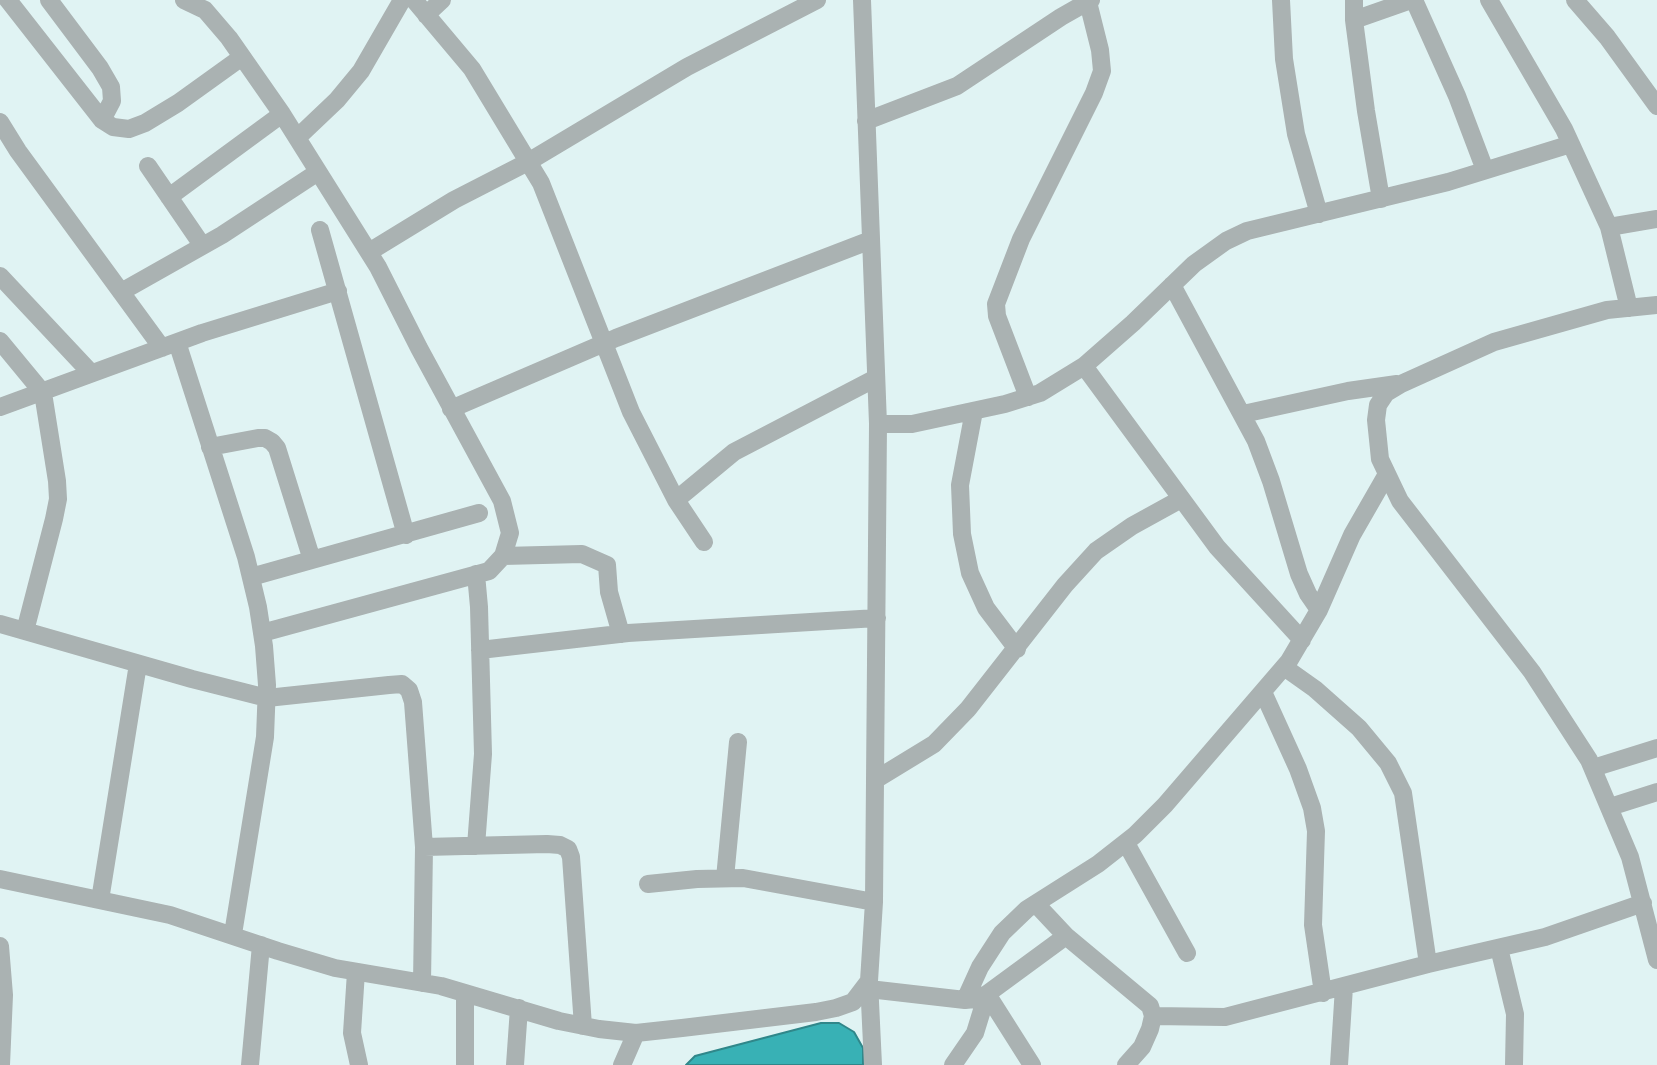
<!DOCTYPE html>
<html>
<head>
<meta charset="utf-8">
<style>
	body { margin:0 }
	canvas { display:block; background:#e0f3f3 }
</style>
</head>
<body>
<canvas width="1657" height="1065"></canvas>
<script>
const ctx = document.querySelector('canvas').getContext('2d');
ctx.lineJoin = 'round';
function fill(path, color) { ctx.fillStyle = color; ctx.fill(path, 'evenodd'); }
const shape = rows => new Path2D(rows.map(r => 'M' + r).join(''));
function stroke(path, color, width, dash) { ctx.strokeStyle = color; ctx.lineWidth = width; ctx.lineCap = dash ? 'butt' : 'round'; ctx.setLineDash(dash || []); ctx.stroke(path); }
const water = shape([
	[821,1023,839,1023,854,1032,863,1048,863,1065,686,1065,695,1056,821,1023]
]);
fill(water, '#38b1b5');
stroke(water, '#30878a', 2);
stroke(shape([
	[8,0,102,120,113,127,129,129,145,123,178,103,242,57],
	[49,0,100,68,111,87,112,101,102,120],
	[184,0,205,10,229,38,282,114,378,267,419,348,502,501,510,533,503,556,489,571,262,633],
	[414,0,472,69,541,183,631,412,676,500,704,542],
	[1281,0,1284,59,1296,134,1319,214],
	[1354,0,1354,20,1366,111,1381,199],
	[1414,0,1457,96,1485,170],
	[1489,0,1564,129,1609,227,1629,308],
	[1575,0,1607,37,1657,106],
	[426,15,442,0],
	[1354,20,1411,0],
	[866,121,957,86,1061,17,1091,0],
	[0,122,18,151,162,348],
	[297,138,337,100,361,71,402,0],
	[148,166,202,245],
	[169,197,282,114],
	[1609,227,1657,219],
	[320,230,406,535],
	[369,252,454,200,528,162,687,67,817,0],
	[0,276,91,373],
	[1172,285,1256,441,1271,481,1299,574,1308,594,1319,610],
	[121,292,222,235,318,172],
	[1657,305,1607,310,1494,342,1401,384,1386,393,1378,405,1376,420,1380,459,1400,501,1532,672,1589,760,1630,857,1657,960],
	[0,341,43,393,57,481,58,499,54,519,25,631],
	[177,342,246,557,258,607,264,646,267,685,265,737,233,934],
	[1084,366,1217,547,1302,640],
	[1028,397,997,316,996,304,1021,239,1094,93,1102,71,1100,50,1088,2],
	[0,407,202,333,338,291],
	[451,409,616,338,871,240],
	[974,411,960,485,962,534,970,573,986,608,1017,649],
	[1243,414,1348,391,1397,384],
	[878,424,912,424,1005,404,1040,393,1084,366,1133,323,1194,264,1226,241,1247,231,1448,182,1571,144],
	[210,447,258,438,265,438,272,442,277,448,312,560],
	[676,500,734,452,876,378],
	[503,556,582,554,607,565,609,592,621,634],
	[476,574,479,607,483,754,476,846],
	[251,577,479,513],
	[0,624,192,679,267,698,389,685,402,684,409,690,413,702,424,847,422,983],
	[480,650,628,633,877,618],
	[1284,667,1315,689,1359,728,1388,763,1403,793,1428,964],
	[1263,692,1298,769,1312,808,1316,831,1313,925,1323,993],
	[1593,768,1657,748],
	[875,780,934,744,968,709,1065,585,1096,551,1132,526,1181,499],
	[1610,807,1657,792],
	[1126,843,1187,953],
	[424,847,547,844,560,845,568,849,571,857,583,1026],
	[725,878,738,742],
	[0,879,170,915,278,951,335,968,441,986,559,1021,599,1029,636,1033,682,1028,816,1012,836,1008,853,1002,869,981,874,902,875,780,878,424,862,0],
	[648,884,697,879,743,878,874,902],
	[100,900,138,664],
	[1036,904,1066,936,1150,1006,1153,1016,1150,1029,1142,1047,1126,1065],
	[0,946,4,995,1,1065],
	[1499,948,1515,1014,1514,1065],
	[356,972,352,1033,359,1065],
	[869,981,873,1065],
	[869,989,965,1000,975,999,987,994,1066,936],
	[987,994,1032,1065],
	[965,1000,980,967,1002,933,1027,909,1098,864,1135,835,1165,805,1289,661,1319,610,1352,535,1387,474],
	[1153,1016,1225,1017,1428,964,1545,937,1643,903],
	[250,1065,261,945],
	[465,1065,465,993],
	[515,1065,519,1008],
	[622,1065,636,1033],
	[953,1065,975,1033,987,994],
	[1339,1065,1344,987]
]), '#aab2b2', 18);
</script>
</body>
</html>
